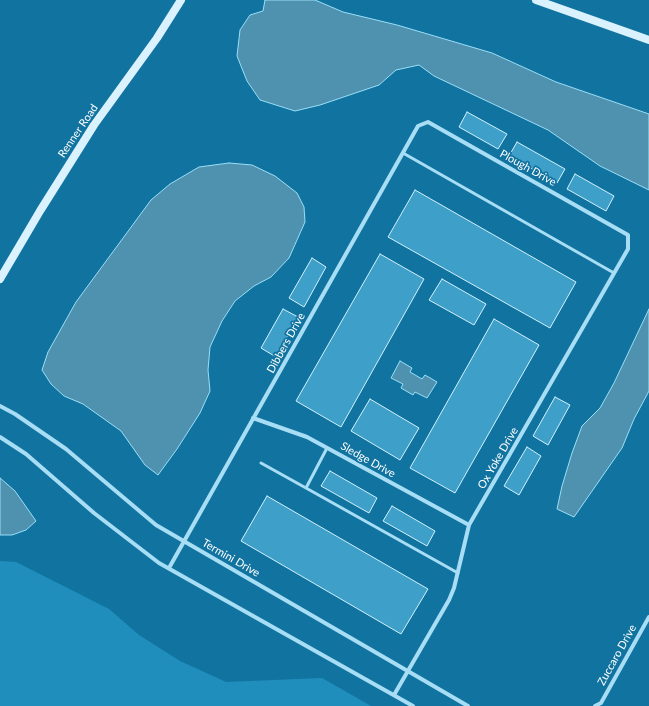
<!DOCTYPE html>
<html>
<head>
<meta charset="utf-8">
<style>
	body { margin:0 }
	canvas { display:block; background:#1173a0 }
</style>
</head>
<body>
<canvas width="649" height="706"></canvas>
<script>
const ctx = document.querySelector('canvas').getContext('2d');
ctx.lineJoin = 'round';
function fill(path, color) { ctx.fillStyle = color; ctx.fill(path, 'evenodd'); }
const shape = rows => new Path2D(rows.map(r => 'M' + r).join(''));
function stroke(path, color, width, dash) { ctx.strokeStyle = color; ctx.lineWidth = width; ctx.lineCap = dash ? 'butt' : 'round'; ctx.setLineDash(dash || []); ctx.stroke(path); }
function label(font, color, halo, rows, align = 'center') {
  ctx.font = font + ' Lato,sans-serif'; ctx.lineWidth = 3.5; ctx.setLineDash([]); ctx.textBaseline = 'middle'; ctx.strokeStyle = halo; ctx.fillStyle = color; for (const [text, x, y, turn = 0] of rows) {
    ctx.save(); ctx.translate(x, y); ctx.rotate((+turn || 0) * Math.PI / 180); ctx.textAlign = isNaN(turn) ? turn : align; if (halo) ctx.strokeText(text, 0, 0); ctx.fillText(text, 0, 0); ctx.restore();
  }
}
fill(shape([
	[0,561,16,562,109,609,139,635,180,661,226,682,322,678,371,706,0,706]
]), '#208ebd');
const water = shape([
	[265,0,315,0,343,12,397,25,492,53,556,82,649,114,649,190,600,166,548,130,434,76,419,65,396,70,379,85,320,105,295,111,260,100,247,81,237,56,240,30,250,15,263,11,265,0],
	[229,163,252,165,275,176,297,193,304,207,305,222,289,258,271,277,254,286,235,301,222,321,210,347,208,370,210,391,200,413,177,449,158,475,145,465,121,431,83,404,64,396,51,384,42,370,48,352,76,302,151,200,170,184,199,167,229,163],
	[649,309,649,391,634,419,622,448,574,517,557,509,562,486,572,453,582,426,600,408,614,383,649,309],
	[400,361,412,368,410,372,422,379,425,375,437,382,427,398,415,392,413,395,401,388,403,384,391,378,400,361],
	[0,478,15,491,36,521,26,530,12,535,0,535,0,478]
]);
fill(water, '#4f92af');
stroke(water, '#9adef8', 1);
const building = shape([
	[467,112,507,134,498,149,459,127,467,112],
	[517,142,565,169,557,183,509,156,517,142],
	[575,174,614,196,606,211,567,189,575,174],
	[415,190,576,282,550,328,388,237,415,190],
	[380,254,424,279,341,427,296,401,380,254],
	[312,258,326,267,304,307,289,298,312,258],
	[442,279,486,304,474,325,429,300,442,279],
	[283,309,298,317,276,357,261,348,283,309],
	[494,319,539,345,455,493,410,468,494,319],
	[555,397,570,405,548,445,533,436,555,397],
	[370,399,419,428,400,460,351,431,370,399],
	[527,447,541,456,519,495,504,486,527,447],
	[330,471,377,498,369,513,321,486,330,471],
	[267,496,428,589,401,634,241,541,267,496],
	[392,506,435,531,427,546,383,521,392,506]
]);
fill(building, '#3e9fc8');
stroke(building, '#d1f1fe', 1);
stroke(shape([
	[403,153,614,273],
	[261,463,306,488,327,448],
	[306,488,458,573]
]), '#a8def5', 3);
stroke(shape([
	[0,406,15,414,66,449,156,525,468,706],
	[253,418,307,437,469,525],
	[0,437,26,454,94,513,159,563,413,706],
	[169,568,418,126,428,122,628,235,628,249,469,525,454,588,449,600,394,695],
	[595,706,601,703,649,617]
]), '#a8def5', 4);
stroke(shape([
	[536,0,649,40],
	[0,279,40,211,94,125,157,38,181,0]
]), '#d9f2fe', 8);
label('11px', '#fff', '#1173a0', [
	["Renner Road",78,131,-56],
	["Plough Drive",528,168,29],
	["Dibbers Drive",286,343,-61],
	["Ox Yoke Drive",498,458,-60],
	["Sledge Drive",368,460,29],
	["Termini Drive",231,558,30],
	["Zuccaro Drive",617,655,-61]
]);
</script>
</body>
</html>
